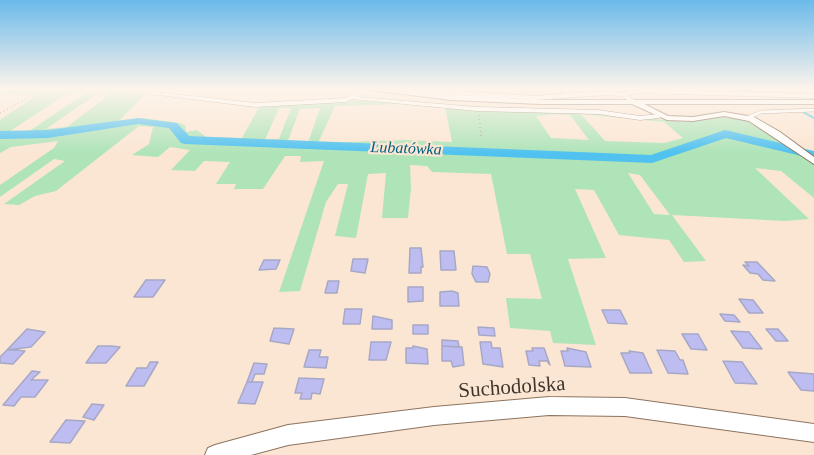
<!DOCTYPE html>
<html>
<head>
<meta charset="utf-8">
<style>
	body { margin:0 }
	canvas { display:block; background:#fbe6d3 }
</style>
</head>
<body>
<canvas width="814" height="455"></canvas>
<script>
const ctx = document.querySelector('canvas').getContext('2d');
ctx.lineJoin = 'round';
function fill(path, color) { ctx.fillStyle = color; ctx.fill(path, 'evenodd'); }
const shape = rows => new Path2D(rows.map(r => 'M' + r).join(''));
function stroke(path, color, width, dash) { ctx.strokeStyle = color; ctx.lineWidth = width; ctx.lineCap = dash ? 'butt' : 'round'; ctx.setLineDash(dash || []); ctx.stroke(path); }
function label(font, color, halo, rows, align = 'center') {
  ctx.font = font + ' "Times New Roman",serif'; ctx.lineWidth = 4.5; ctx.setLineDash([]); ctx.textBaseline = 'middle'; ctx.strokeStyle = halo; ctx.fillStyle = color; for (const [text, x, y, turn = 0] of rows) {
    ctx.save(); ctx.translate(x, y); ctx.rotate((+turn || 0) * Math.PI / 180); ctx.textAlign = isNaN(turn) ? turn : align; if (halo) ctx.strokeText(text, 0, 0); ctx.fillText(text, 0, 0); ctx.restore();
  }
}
fill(shape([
	[427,89,552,89,560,94,496,94]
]), '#f9d9bc');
fill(shape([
	[5,89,104,89,146,93,119,121,142,118,179,123,185,125,186,132,197,130,206,137,242,138,259,107,353,100,407,104,335,106,318,143,405,140,452,142,445,107,596,113,686,122,732,116,750,121,780,142,803,153,814,154,814,198,781,171,755,168,809,219,785,221,672,215,706,261,684,262,669,240,619,235,594,190,575,189,606,258,568,259,596,345,553,343,550,331,510,328,506,298,542,299,530,254,507,254,491,174,432,172,427,166,410,165,411,188,408,218,382,218,386,173,368,174,356,238,335,236,348,184,338,184,326,202,300,291,279,292,324,161,300,162,301,156,285,156,263,189,234,189,236,184,216,184,230,162,204,161,195,171,171,170,190,150,170,147,158,157,132,155,149,144,153,127,139,126,56,191,35,196,19,205,4,204,65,161,54,159,0,197,0,185,54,148,58,141,11,147,0,153,0,120,37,95,0,94],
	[101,91,106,92,103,96,106,97,67,127,46,129],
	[68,93,85,93,28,132,10,131],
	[279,108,291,108,279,139,265,140],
	[320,108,308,143,287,143,300,109],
	[556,114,570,115,589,140,551,138,536,116],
	[581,114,664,122,683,138,664,143,605,141],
	[628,173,640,175,670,215,654,214]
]), '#afe4b9');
stroke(shape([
	[742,89,753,92],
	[803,112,814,118]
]), '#51c2ef', 2);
fill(shape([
	[138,118,177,123,189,136,651,155,725,130,814,151,814,159,726,138,652,163,185,144,181,143,169,128,138,124,48,138,0,139,0,131,48,130,138,118]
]), '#51c2ef');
const building = shape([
	[410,248,421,248,423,267,421,267,421,273,409,273,410,248],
	[440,251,454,251,456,270,441,270,440,251],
	[353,259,368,259,365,273,351,271,353,259],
	[264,260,280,260,276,269,259,270,264,260],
	[745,262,757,262,775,281,763,280,758,274,750,273,743,265,749,266,745,262],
	[473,266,487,267,490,274,488,282,476,282,472,274,473,266],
	[146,280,165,280,153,297,134,297,146,280],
	[328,281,339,281,337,293,325,293,328,281],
	[408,287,423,287,423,301,408,302,408,287],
	[452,291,458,293,459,306,440,306,440,292,452,291],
	[739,299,753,300,763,313,749,313,739,299],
	[345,309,362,309,360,324,343,324,345,309],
	[602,310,620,310,627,324,608,323,602,310],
	[720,314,734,315,740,322,725,321,720,314],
	[373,316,392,320,392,329,372,329,373,316],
	[413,325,428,325,428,334,413,334,413,325],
	[478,327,494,328,495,336,479,335,478,327],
	[274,328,294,329,289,344,270,341,274,328],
	[27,329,45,332,31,347,7,350,27,329],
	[766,329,778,329,788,341,776,341,766,329],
	[731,331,749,332,762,349,743,348,731,331],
	[682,334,698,334,707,350,691,349,682,334],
	[442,340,458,341,459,347,442,346,442,340],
	[371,342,391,342,386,360,369,360,371,342],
	[480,342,491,342,492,348,500,348,503,367,483,364,480,342],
	[98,346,111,346,120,347,106,363,86,363,98,346],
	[413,346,427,349,428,364,406,363,406,348,413,348,413,346],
	[442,346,462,347,464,365,453,367,451,361,442,361,442,346],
	[532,348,544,348,550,365,547,361,539,361,540,366,529,365,526,351,533,351,532,348],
	[567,348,586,352,591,367,565,366,561,351,568,351,567,348],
	[7,350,16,350,25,351,13,364,0,363,0,357,7,350],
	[309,350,321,350,319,357,328,357,326,368,304,367,309,350],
	[657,350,675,351,680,360,683,360,688,374,668,373,657,350],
	[629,351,643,353,652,373,630,373,621,353,630,353,629,351],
	[723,361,742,362,757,384,735,383,723,361],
	[150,362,158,362,144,386,126,386,137,368,147,368,150,362],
	[254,363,267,364,264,374,255,374,252,382,247,382,254,363],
	[32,371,40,372,31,380,48,380,35,397,21,397,14,406,3,405,32,371],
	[788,372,814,374,814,391,801,390,788,372],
	[299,378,324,379,320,394,312,393,311,399,300,399,302,393,295,393,299,378],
	[247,382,263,382,255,404,238,403,247,382],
	[92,404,104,405,94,420,83,417,92,404],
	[66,420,85,421,70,443,50,442,66,420]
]);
fill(building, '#bebdf1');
stroke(building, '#a7a8c5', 1.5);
const service = shape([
	[561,89,572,96],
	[747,118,761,112,814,110]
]);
const minor = shape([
	[109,89,127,89,256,103,345,98,365,89,370,89,370,91,358,97,477,107,598,110,640,116,659,114,662,116,659,118,640,120,598,114,477,111,352,99,346,102,256,107,109,89],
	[395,89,424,89,534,96,607,91,622,93,638,89,814,94,814,98,638,93,627,95,636,101,637,102,634,104,621,96,607,95,534,100,397,91,395,89]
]);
const tertiary = shape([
	[363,89,541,100,814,100,814,104,644,104,668,116,693,117,724,112,754,117,780,132,814,157,814,164,749,121,724,116,693,121,667,120,632,104,541,104,451,100,363,89],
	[549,397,625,398,814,424,814,442,625,416,549,415,434,425,288,445,251,455,205,455,208,448,215,445,288,425,434,407,549,397]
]);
stroke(service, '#8c745f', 4);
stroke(minor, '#8c745f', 1);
stroke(tertiary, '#8c745f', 2);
stroke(shape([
	[82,103,104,90],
	[0,113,30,97,54,89],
	[479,115,481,138]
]), '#ae9e8f', 1.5, [1, 3]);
stroke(service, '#fff', 3);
fill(minor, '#fff');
fill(tertiary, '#fff');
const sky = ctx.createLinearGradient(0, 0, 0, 153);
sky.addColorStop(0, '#6bbaeb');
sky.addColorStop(0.58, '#fdf4eb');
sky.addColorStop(1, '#fdf4eb00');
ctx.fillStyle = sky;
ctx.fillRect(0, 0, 814, 153);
label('italic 16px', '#00607f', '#fbe6d3', [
	["Lubatówka",406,149,2]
]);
label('21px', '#3f352c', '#fbe6d3', [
	["Suchodolska",512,388,-4]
]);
</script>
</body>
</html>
